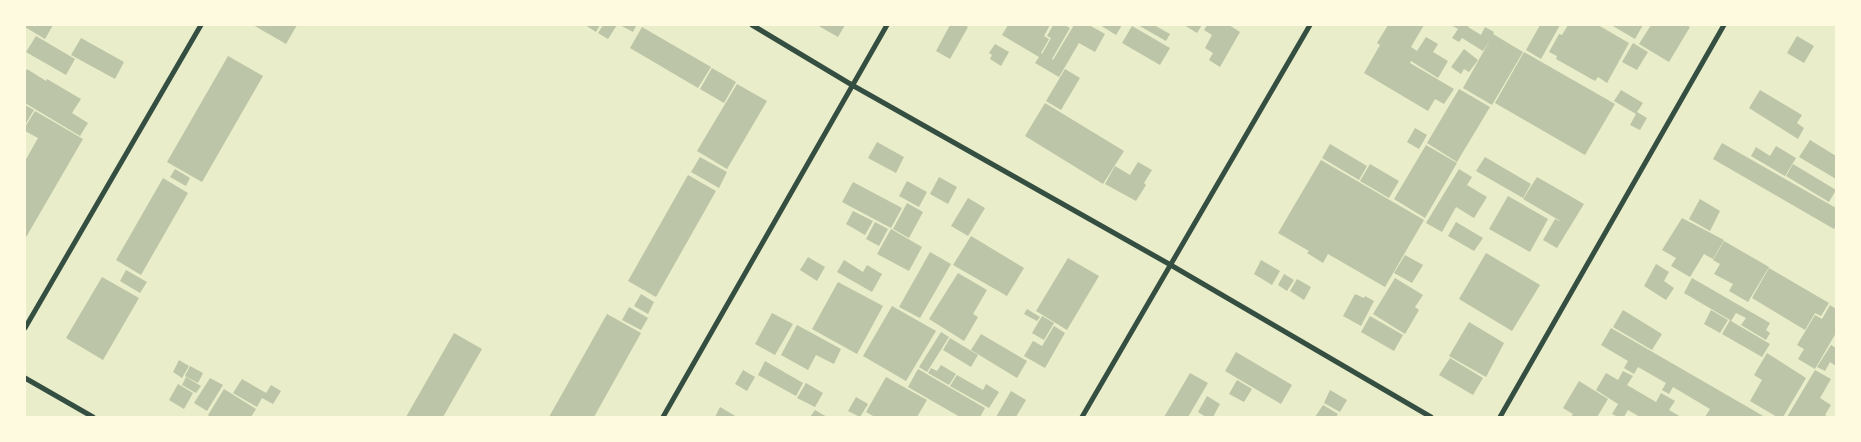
<!DOCTYPE html>
<html>
<head>
<meta charset="utf-8">
<style>
	body { margin:0 }
	#map { position:relative; width:1861px; height:442px; overflow:hidden; background:#e9edc9; font-family:"PT Sans",sans-serif }
	canvas { display:block }
	.frame { position:absolute; inset:0; border:26px solid #fefae0; pointer-events:none }
</style>
</head>
<body>
<div id="map">
<canvas width="1861" height="442"></canvas>
<div class="frame"></div>
</div>
<script>
const ctx = document.querySelector('canvas').getContext('2d');
ctx.lineJoin = 'round';
function fill(path, color) { ctx.fillStyle = color; ctx.fill(path, 'evenodd'); }
const shape = rows => new Path2D(rows.map(r => 'M' + r).join(''));
function stroke(path, color, width, dash) { ctx.strokeStyle = color; ctx.lineWidth = width; ctx.lineCap = dash ? 'butt' : 'round'; ctx.setLineDash(dash || []); ctx.stroke(path); }
fill(shape([
	[25,25,53,25,45,39,25,27],
	[253,25,297,25,286,44],
	[585,25,600,25,596,32],
	[603,25,617,25,608,39,598,33],
	[620,25,635,25,636,26,633,32],
	[817,25,845,25,838,37],
	[950,25,964,25,968,27,950,59,936,51],
	[1008,25,1050,25,1044,36,1049,39,1041,53,1042,54,1051,38,1047,36,1053,25,1065,25,1070,28,1052,59,1053,60,1074,25,1089,25,1105,34,1095,52,1079,43,1059,77,1035,63,1039,57,1002,35],
	[1100,25,1122,25,1116,35],
	[1138,25,1154,25,1170,34,1166,41],
	[1184,25,1202,25,1197,33],
	[1207,25,1229,25,1240,32,1220,67,1209,60,1213,53,1205,48,1212,35,1204,30],
	[1388,25,1424,25,1411,47,1417,51,1426,37,1438,44,1433,52,1448,61,1438,78,1411,61,1410,63,1454,89,1444,104,1435,99,1428,111,1364,73,1380,45,1377,43],
	[1451,25,1470,25,1468,27,1481,35,1485,27,1494,32,1493,34,1523,52,1492,105,1463,88,1490,40,1483,51,1462,38,1459,42,1452,38,1458,29],
	[1540,25,1560,25,1541,59,1526,50],
	[1568,25,1598,25,1629,43,1607,83,1598,77,1595,81,1556,59,1557,56,1549,52,1559,34,1562,35],
	[1611,25,1643,25,1635,39],
	[1651,25,1686,25,1690,27,1669,62,1639,44],
	[1132,26,1170,48,1160,65,1122,43],
	[642,27,711,67,698,88,630,48],
	[36,36,75,59,66,75,26,52],
	[1797,36,1814,46,1804,63,1787,53],
	[81,38,124,62,115,79,71,55],
	[1633,43,1648,52,1637,70,1622,62],
	[995,44,1009,52,1001,66,990,59,992,55,989,53],
	[1464,49,1478,60,1469,72,1464,69,1461,74,1451,67],
	[1524,52,1615,104,1585,155,1495,103],
	[228,56,263,76,202,182,167,162],
	[712,68,736,82,724,103,700,89],
	[27,69,46,81,47,79,81,99,72,113,88,123,80,136,25,103,25,73],
	[1065,69,1080,78,1061,110,1046,101],
	[737,84,767,101,727,169,697,151],
	[1459,89,1490,107,1457,162,1427,143],
	[1621,90,1643,103,1637,112,1647,118,1640,130,1630,125,1636,114,1614,101],
	[1760,90,1802,115,1797,123,1804,128,1798,139,1749,108],
	[1045,103,1124,151,1103,184,1025,136],
	[25,105,34,110,25,125],
	[35,111,83,139,25,239,25,161,38,138,25,131,25,127],
	[1415,128,1427,135,1419,149,1407,142],
	[1810,140,1836,156,1836,179,1799,157],
	[877,142,904,157,896,173,868,158],
	[1722,143,1836,208,1836,225,1834,229,1713,159],
	[1330,144,1367,166,1359,180,1322,158],
	[1426,145,1457,163,1425,218,1394,199],
	[1776,146,1796,158,1785,176,1751,156,1756,147,1770,156],
	[700,157,727,172,719,188,691,172],
	[1485,157,1531,184,1523,198,1476,171],
	[1321,160,1424,220,1385,287,1328,254,1323,263,1307,253,1309,251,1278,233],
	[1138,162,1152,170,1144,183,1146,185,1136,201,1105,184,1115,166,1130,175],
	[1370,164,1399,181,1389,198,1360,181],
	[1793,164,1836,190,1829,202,1786,176],
	[175,169,190,178,186,186,170,177],
	[1459,169,1472,177,1467,185,1487,197,1474,218,1456,207,1442,232,1426,223],
	[688,175,716,191,656,297,628,281],
	[939,177,957,187,948,204,930,194],
	[1537,177,1584,204,1557,248,1543,240,1555,219,1562,222,1523,199],
	[163,178,188,193,141,275,116,260],
	[907,181,927,192,919,207,899,196],
	[853,182,902,208,891,228,842,202],
	[1508,196,1548,219,1530,252,1489,229],
	[968,198,985,208,968,236,951,226],
	[1700,199,1720,211,1710,231,1689,219],
	[907,203,923,212,909,238,893,229],
	[853,211,873,221,865,235,846,224],
	[1682,218,1724,240,1713,259,1704,254,1690,277,1671,266,1676,258,1662,250],
	[875,222,888,229,879,246,866,239],
	[1456,222,1483,238,1474,251,1448,236],
	[891,229,922,247,909,271,877,254],
	[971,236,1024,268,1007,296,953,265],
	[1724,241,1769,267,1748,302,1729,291,1733,284,1714,274,1720,264,1713,260],
	[930,252,951,264,920,318,899,307],
	[1486,253,1540,285,1512,331,1459,299],
	[1405,255,1423,265,1412,283,1394,273],
	[808,257,825,267,817,281,800,270],
	[1068,258,1099,276,1067,330,1036,311],
	[844,260,863,272,867,265,882,274,872,292,837,272],
	[1261,260,1280,271,1272,285,1254,274],
	[1656,264,1669,272,1664,281,1674,288,1666,300,1644,286],
	[1769,268,1829,303,1821,316,1815,313,1805,330,1752,298],
	[126,270,147,282,140,293,120,281],
	[958,273,987,290,973,314,978,317,964,341,929,319],
	[1284,274,1294,280,1287,291,1278,285],
	[102,277,139,298,103,360,66,338],
	[1395,278,1423,295,1415,307,1419,310,1405,334,1373,314],
	[1692,278,1770,323,1766,330,1770,333,1766,340,1741,325,1746,318,1736,313,1731,321,1770,344,1762,357,1722,334,1730,320,1684,293],
	[1297,279,1311,287,1304,300,1290,291],
	[838,282,883,306,857,354,812,329],
	[641,294,654,302,648,314,634,306],
	[1355,294,1364,298,1365,296,1374,301,1361,326,1343,316],
	[1830,305,1836,309,1836,333,1815,369,1798,359,1804,349,1797,345,1815,315,1822,319],
	[892,306,936,331,906,381,863,356],
	[629,307,648,318,641,330,622,320],
	[1027,309,1040,317,1037,321,1024,314],
	[1623,310,1662,334,1652,350,1613,327],
	[1711,310,1728,320,1720,333,1704,324],
	[772,313,793,324,775,355,755,344],
	[607,314,641,333,594,417,549,417],
	[1042,316,1054,323,1044,340,1032,333],
	[1370,316,1403,335,1394,351,1361,332],
	[1469,322,1504,343,1486,377,1449,356],
	[797,325,841,349,834,364,816,355,808,370,781,355],
	[1054,326,1065,333,1045,368,1024,356,1033,341,1042,346],
	[1611,328,1765,417,1705,417,1710,409,1673,387,1669,394,1662,390,1666,383,1638,367,1634,374,1624,368,1628,361,1601,345],
	[941,332,949,337,927,372,919,367],
	[454,333,482,349,443,417,406,417],
	[981,334,1027,361,1017,378,971,350],
	[950,338,978,355,971,367,943,350],
	[1831,345,1836,348,1836,366,1830,362,1825,371,1817,367],
	[1236,352,1292,385,1281,404,1225,371],
	[1767,353,1806,378,1783,417,1777,417,1750,401,1762,380,1754,375],
	[1450,358,1483,378,1473,395,1439,375],
	[179,360,189,366,182,378,173,372],
	[765,361,803,383,796,396,758,375],
	[941,365,956,374,949,385,928,373,931,368,937,371],
	[190,366,203,373,198,383,185,376],
	[918,369,985,408,980,417,960,417,908,387],
	[743,370,755,377,747,391,735,384],
	[1815,370,1831,379,1820,398,1831,405,1825,415,1829,417,1787,417],
	[1623,371,1633,376,1627,385,1656,402,1661,393,1675,401,1669,410,1681,417,1640,417,1628,410,1624,417,1618,417,1612,414,1618,404,1596,390,1606,373,1618,380],
	[1190,373,1208,383,1188,417,1164,417],
	[957,375,983,390,986,384,999,392,989,408,950,386],
	[186,377,201,386,196,393,182,385],
	[886,377,927,400,917,417,875,417,866,412],
	[210,378,223,385,207,411,194,403],
	[242,379,266,393,271,385,281,391,273,404,262,398,257,407,233,393],
	[1237,380,1252,389,1244,402,1229,394],
	[1579,381,1608,399,1597,417,1571,417,1573,414,1563,408],
	[806,383,823,393,815,407,797,398],
	[178,384,193,393,184,409,169,400],
	[224,389,256,409,251,417,210,417,208,415],
	[1330,390,1347,400,1340,412,1324,403],
	[1011,391,1026,400,1016,417,996,417],
	[1207,396,1220,404,1213,417,1206,417,1198,412],
	[856,397,868,404,860,417,848,411],
	[1323,405,1338,414,1336,417,1315,417],
	[720,407,737,417,715,417],
	[815,410,827,417,810,417]
]), '#bcc5a7');
stroke(shape([
	[752,25,852,85,1169,264,1431,417],
	[25,328,201,25],
	[25,378,93,417],
	[663,417,887,25],
	[1082,417,1310,25],
	[1500,417,1724,25]
]), '#344e41', 5);
</script>
</body>
</html>
